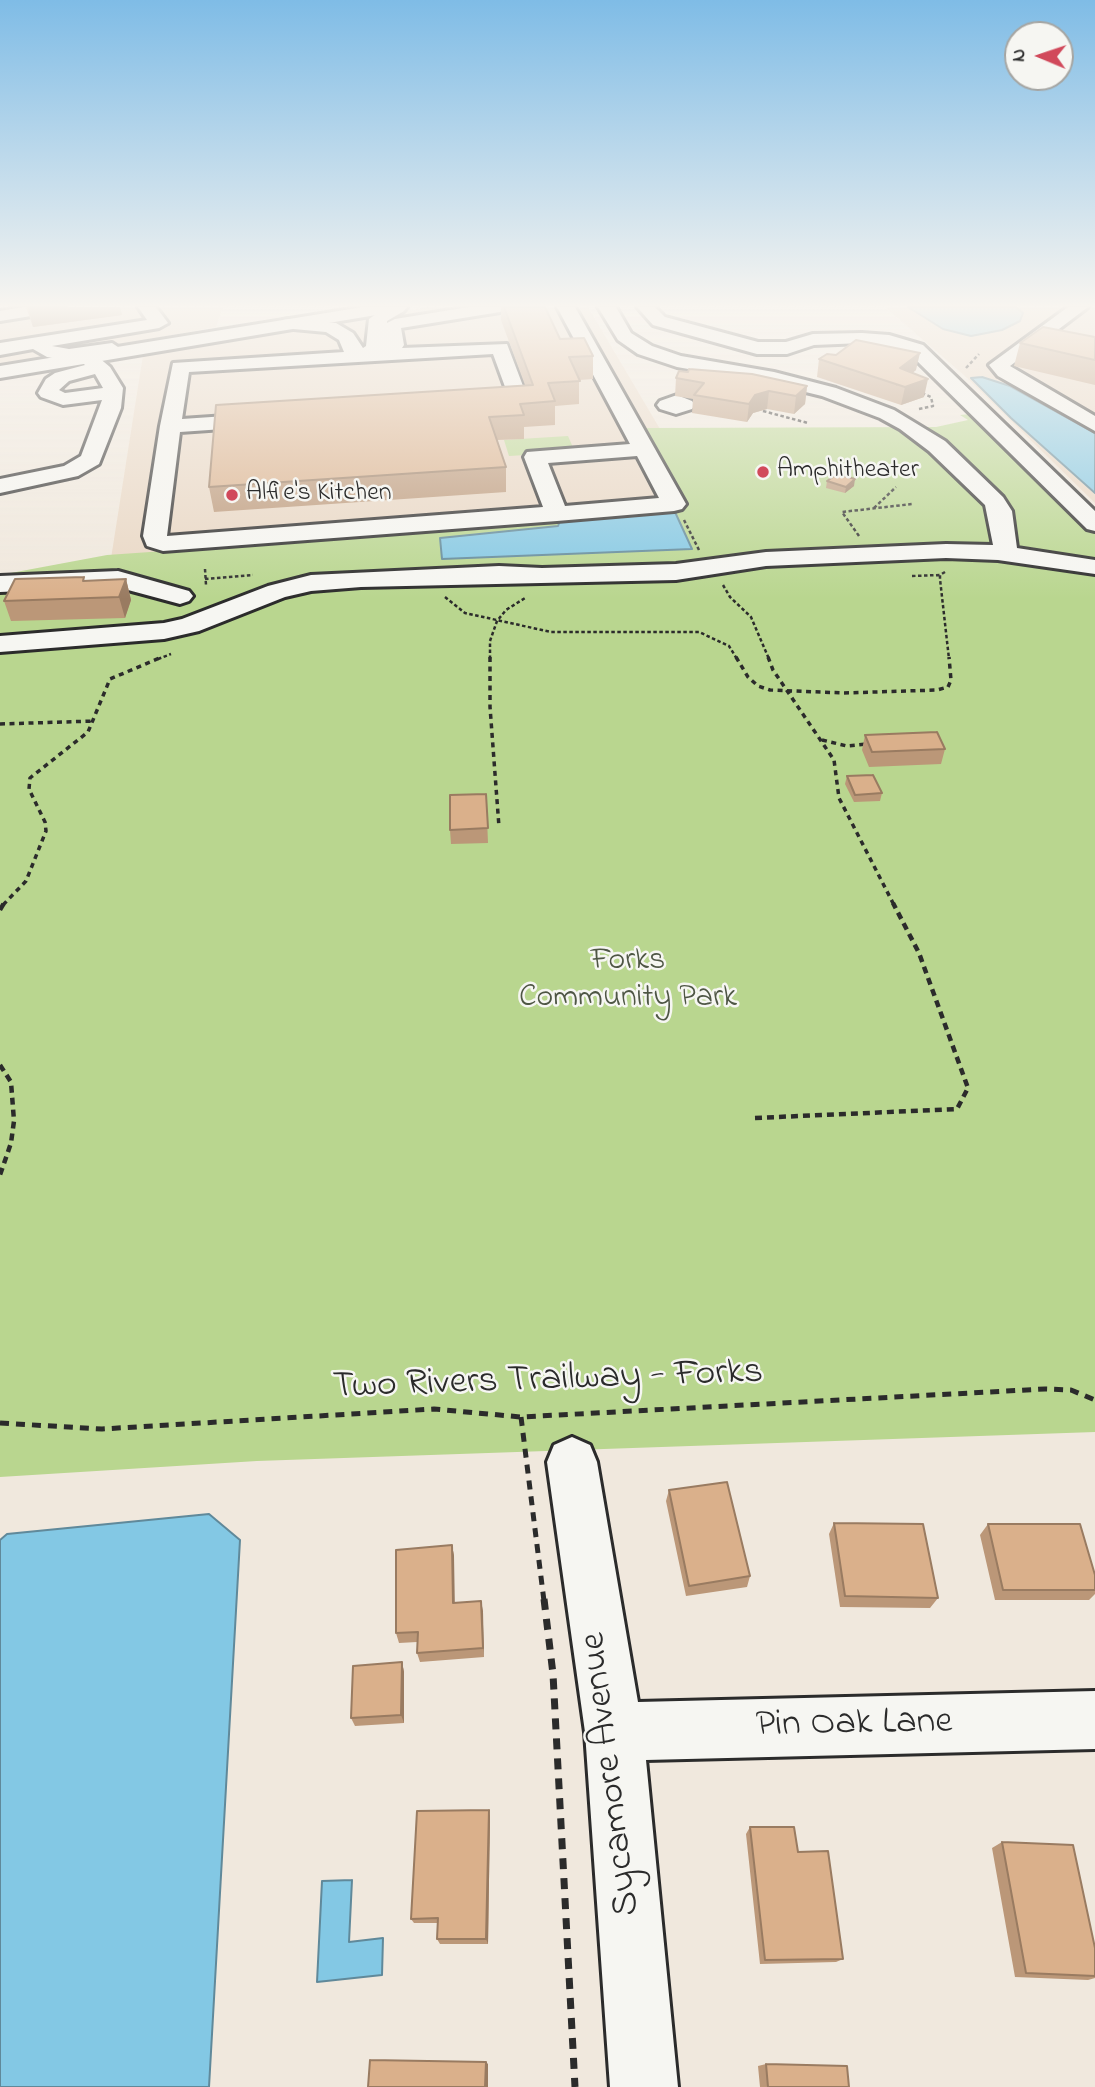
<!DOCTYPE html>
<html>
<head>
<meta charset="utf-8">
<style>
	body { margin:0 }
	#map { position:relative; width:1095px; height:2087px; overflow:hidden; background:#f0e8dd; font-family:"Indie Flower",sans-serif }
	canvas { display:block }
	.north { position:absolute; left:1004px; top:21px; width:70px; height:70px; box-sizing:border-box; background:#f6f6f2; border:2px solid #a5a5a2; border-radius:50%; rotate:272deg; font-size:19px; font-weight:700; line-height:28px; text-align:center; color:#2b2b2b }
	.north::after { content:''; display:block; margin:auto; width:24px; height:32px; background:#d1495b; clip-path:polygon(50% 0,100% 100%,50% 72%,0 100%) }
</style>
</head>
<body>
<div id="map">
<canvas width="1095" height="2087"></canvas>
<div class="north">N</div>
</div>
<script>
const ctx = document.querySelector('canvas').getContext('2d');
ctx.lineJoin = 'round';
function fill(path, color) { ctx.fillStyle = color; ctx.fill(path, 'evenodd'); }
const shape = rows => new Path2D(rows.map(r => 'M' + r).join(''));
function stroke(path, color, width, dash) { ctx.strokeStyle = color; ctx.lineWidth = width; ctx.lineCap = dash ? 'butt' : 'round'; ctx.setLineDash(dash || []); ctx.stroke(path); }
function label(font, color, halo, rows, align = 'center') {
  ctx.font = font + ' "Indie Flower",sans-serif'; ctx.lineWidth = 5; ctx.setLineDash([]); ctx.textBaseline = 'middle'; ctx.strokeStyle = halo; ctx.fillStyle = color; for (const [text, x, y, turn = 0] of rows) {
    ctx.save(); ctx.translate(x, y); ctx.rotate((+turn || 0) * Math.PI / 180); ctx.textAlign = isNaN(turn) ? turn : align; if (halo) ctx.strokeText(text, 0, 0); ctx.fillText(text, 0, 0); ctx.restore();
  }
}
fill(shape([
	[28,307,223,307,216,327,0,367,0,311],
	[429,307,588,307,709,512,109,571,143,355],
	[885,307,1095,307,1095,503,966,377]
]), '#e9d7c4');
fill(shape([
	[993,412,1095,513,1095,1432,257,1461,0,1477,0,575,107,555,424,533,687,507,646,428,936,427,968,420,960,415],
	[568,436,575,452,509,456,504,440]
]), '#b9d68f');
const water = shape([
	[908,307,1016,307,1023,313,1020,321,1002,330,971,336,943,329,908,307],
	[982,377,1010,386,1095,433,1095,493,1011,418,971,378,982,377],
	[675,512,692,549,442,559,440,538,558,526,560,521,675,512],
	[209,1514,240,1540,209,2087,0,2087,0,1540,7,1534,209,1514],
	[352,1880,349,1942,383,1938,382,1975,317,1982,322,1881,352,1880]
]);
fill(water, '#83c8e4');
stroke(water, '#60899a', 2);
const minor = shape([
	[24,307,65,307,56,312,0,321,0,311,24,307],
	[138,307,156,307,168,323,159,328,52,346,69,349,112,343,121,349,119,353,98,357,110,367,123,388,121,408,99,464,78,476,0,493,0,479,64,466,81,456,102,400,63,405,41,397,38,393,46,379,55,373,85,365,79,359,69,361,47,357,33,349,0,355,0,343,147,320,138,307],
	[95,374,103,388,65,393,59,390,69,381,95,374],
	[386,307,407,307,404,311,387,321,387,323,395,319,469,307,509,307,500,312,401,328,404,345,402,348,507,344,528,399,525,403,511,409,180,432,167,536,543,507,524,457,527,452,630,444,557,307,575,307,686,504,682,509,674,511,557,521,163,551,147,546,143,536,160,426,173,363,344,352,339,340,326,332,283,328,280,324,283,320,289,319,336,323,353,333,363,348,366,346,369,319,386,307],
	[493,354,508,395,506,397,182,419,189,372,493,354],
	[637,456,659,498,565,506,548,463,637,456],
	[598,307,616,307,631,333,652,346,681,356,774,372,836,388,894,410,945,441,1003,497,1012,511,1017,548,1095,560,1095,574,998,560,946,558,766,566,676,580,361,587,311,591,285,597,199,631,164,639,0,652,0,636,164,623,182,619,268,586,311,575,499,566,542,568,676,564,766,552,946,544,993,545,985,505,929,451,900,429,880,418,822,396,773,384,677,367,638,354,618,340,598,307],
	[637,307,655,307,665,317,758,342,786,342,813,334,862,333,889,335,923,345,1095,511,1095,531,1087,529,909,353,887,346,862,343,814,345,787,354,757,354,653,325,637,307],
	[1068,307,1088,307,1010,366,1095,416,1095,431,998,376,989,365,1068,307],
	[677,395,692,401,695,405,692,409,676,414,660,409,657,405,660,401,677,395],
	[118,571,189,591,193,596,189,601,180,604,117,587,0,592,0,576,118,571],
	[572,1437,590,1445,597,1462,638,1702,1095,1691,1095,1749,646,1760,678,2087,610,2087,585,1732,547,1462,554,1445,572,1437]
]);
const major = shape([
	[363,307,403,307,394,312,0,378,0,366,363,307]
]);
stroke(minor, '#2b2b2b', 6);
stroke(major, '#2b2b2b', 6);
stroke(shape([
	[966,368,979,354],
	[919,409,933,406,931,397,922,393],
	[763,411,808,423],
	[874,508,896,487],
	[684,520,699,550],
	[859,536,842,512,912,504],
	[205,569,206,585],
	[945,572,940,575,940,579,949,659],
	[912,576,940,575],
	[205,579,253,575],
	[723,585,730,597,751,617,769,659],
	[445,597,465,613,551,632,699,632,729,646,737,659],
	[158,659,171,654],
	[490,659,490,641,497,621,506,610,525,598]
]), '#2b2b2b', 2.5, [3.5, 2.5]);
stroke(shape([
	[490,657,490,707,499,827],
	[736,657,748,677,758,686,770,690,844,693,937,690,948,687,951,680,949,657],
	[768,657,773,670,834,760,839,798,894,905],
	[0,724,95,721],
	[822,740,847,746,868,744],
	[3,905,26,881,46,831,45,822,29,789,30,778,88,732,110,679,162,657]
]), '#2b2b2b', 3.5, [5, 4.5]);
stroke(shape([
	[0,910,4,903],
	[0,1065,11,1082,14,1121,11,1143,0,1175],
	[755,1118,957,1109,968,1088,919,953,893,903]
]), '#2b2b2b', 4.5, [7, 5]);
stroke(shape([
	[521,1417,544,1601],
	[0,1423,102,1429,434,1409,521,1417,1045,1389,1071,1390,1095,1400]
]), '#2b2b2b', 5, [9, 7]);
stroke(shape([
	[544,1599,553,1674,575,2087]
]), '#2b2b2b', 7, [11, 9]);
fill(minor, '#f6f6f2');
fill(major, '#f6f6f2');
fill(shape([
	[26,307,120,307,122,315,33,327],
	[501,307,545,307,560,339,593,356,593,379,579,380,579,404,555,406,555,425,524,427,524,439,497,440,506,467,506,492,214,512,209,487,525,385,501,320],
	[1095,337,1095,385,1014,366,1020,343],
	[819,359,916,370,912,373,924,397,901,405,817,377],
	[676,378,807,386,805,404,794,414,767,409,753,413,747,422,692,413,693,399,675,396],
	[827,481,854,486,845,493,826,488],
	[126,579,131,600,125,618,11,621,4,601,85,581],
	[865,735,945,749,941,764,869,767,862,750],
	[847,776,882,793,880,801,854,802,845,784],
	[486,794,488,843,451,844,450,830],
	[669,1490,750,1576,747,1587,686,1596,666,1501],
	[834,1523,938,1598,930,1608,840,1607,829,1534],
	[988,1524,1095,1575,1095,1594,1089,1600,995,1600,980,1535],
	[452,1545,454,1556,454,1603,481,1601,484,1657,420,1662,417,1653,417,1642,399,1643,396,1633],
	[402,1662,404,1672,404,1723,355,1726,351,1718],
	[490,1816,488,1944,440,1944,437,1939,438,1923,414,1923,411,1919],
	[750,1827,798,1852,843,1959,836,1962,760,1964,746,1834],
	[1002,1842,1095,1948,1095,1978,1088,1980,1015,1977,992,1848],
	[766,2064,849,2087,760,2087,758,2066]
]), '#bb9778');
fill(shape([
	[28,307,120,307,122,315,33,327],
	[920,353,916,370,896,386,900,368],
	[928,379,924,397,901,405,905,387],
	[807,386,805,404,794,414,796,396],
	[769,391,767,409,753,413,747,422,749,404,755,395],
	[855,479,854,486,845,493,846,487],
	[126,579,131,600,125,618,119,597],
	[452,1545,454,1556,455,1613,453,1603],
	[481,1601,483,1611,484,1657,483,1648],
	[402,1662,404,1672,404,1723,401,1715],
	[489,1810,490,1816,488,1944,486,1939],
	[486,2062,488,2064,488,2087,485,2087]
]), '#997b61');
const building = shape([
	[504,307,545,307,560,339,584,338,593,356,569,357,580,381,548,383,555,401,520,404,524,415,489,417,506,467,209,487,216,405,533,385,504,307],
	[1043,327,1095,337,1095,360,1020,343,1043,327],
	[856,340,920,353,900,368,928,379,905,387,819,359,827,354,836,355,856,340],
	[689,369,752,374,807,386,796,396,769,391,755,395,749,404,694,395,704,383,676,378,679,371,688,372,689,369],
	[837,474,855,479,846,487,827,481,837,474],
	[84,577,83,581,126,579,119,597,4,601,15,579,84,577],
	[937,732,945,749,872,752,865,735,937,732],
	[873,775,882,793,855,795,847,776,873,775],
	[486,794,488,828,450,830,450,795,486,794],
	[727,1482,750,1576,689,1586,669,1490,727,1482],
	[834,1523,923,1524,938,1598,845,1596,834,1523],
	[988,1524,1080,1524,1095,1575,1095,1590,1003,1590,988,1524],
	[452,1545,453,1603,481,1601,483,1648,417,1653,418,1632,396,1633,396,1550,452,1545],
	[402,1662,401,1715,351,1718,353,1666,402,1662],
	[489,1810,486,1939,437,1939,438,1918,411,1919,417,1811,489,1810],
	[750,1827,794,1827,798,1852,828,1851,843,1959,765,1960,750,1827],
	[1002,1842,1073,1845,1095,1948,1095,1976,1026,1973,1002,1842],
	[370,2060,486,2062,485,2087,368,2087,370,2060],
	[766,2064,847,2066,849,2087,768,2087,766,2064]
]);
fill(building, '#dab08b');
stroke(building, '#997b61', 2);
const sky = ctx.createLinearGradient(0, 0, 0, 599);
sky.addColorStop(0, '#7fbce6');
sky.addColorStop(0.51, '#f8f5f0');
sky.addColorStop(1, '#f8f5f000');
ctx.fillStyle = sky;
ctx.fillRect(0, 0, 1095, 599);
for (const [x, y, r, color] of [
	[763,472,7,"#d1495b"],
	[232,495,7,"#d1495b"]
]) { const dot = new Path2D(); dot.arc(x, y, r, 0, 2 * Math.PI); ctx.fillStyle = color; ctx.fill(dot); stroke(dot, '#f6f6f2', 2.5); }
label('26px', '#2b2b2b', '#f6f6f2', [
	["Amphitheater",777,472],
	["Alfie's Kitchen",246,495]
], 'left');
label('32px', '#4e5644', '#f6f6f2', [
	["Forks",628,963],
	["Community Park",628,1000]
]);
label('38px', '#2b2b2b', '#f6f6f2', [
	["Two Rivers Trailway - Forks",548,1382,-2],
	["Pin Oak Lane",854,1726,-1],
	["Sycamore Avenue",613,1774,-97]
]);
</script>
</body>
</html>
